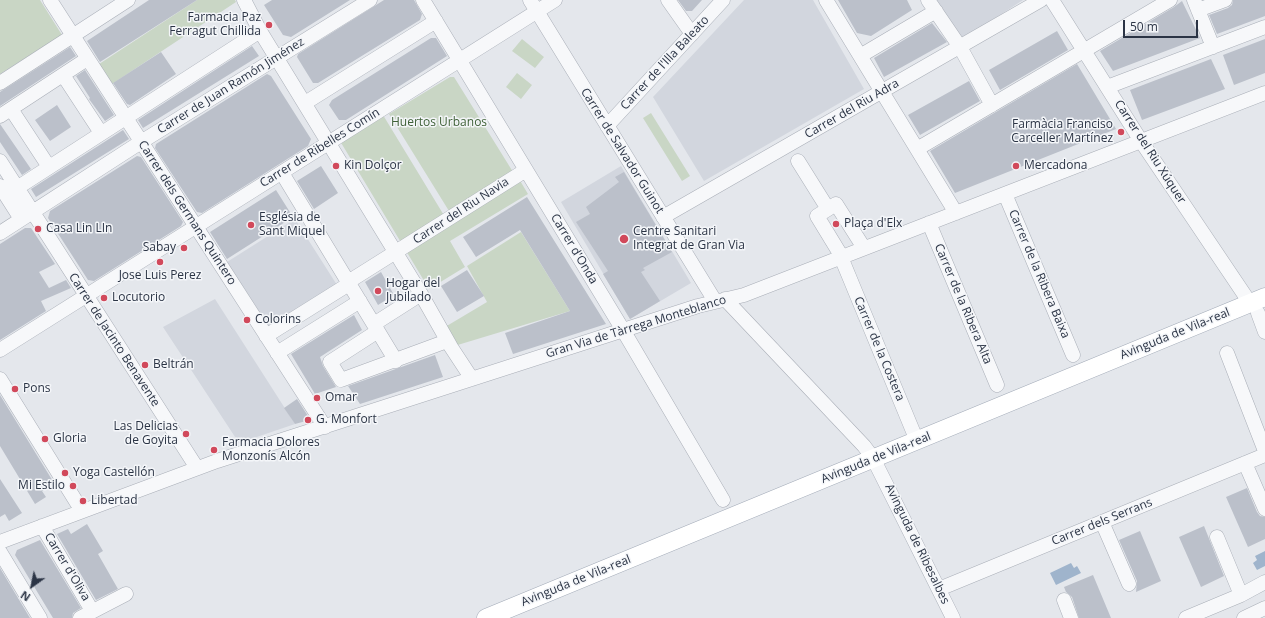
<!DOCTYPE html>
<html>
<head>
<meta charset="utf-8">
<style>
	body { margin:0 }
	#map { position:relative; width:1265px; height:618px; overflow:hidden; background:#e4e7ec; font-family:"Open Sans",sans-serif }
	canvas { display:block }
	.north { position:absolute; left:12px; top:566px; width:40px; height:40px; -webkit-text-stroke:3px #f4f6f9; paint-order:stroke; rotate:213deg; font-size:11px; font-weight:700; line-height:16px; text-align:center; color:#2b3445 }
	.north::after { content:''; display:block; margin:auto; width:14px; height:18px; background:#2b3445; clip-path:polygon(50% 0,100% 100%,50% 72%,0 100%) }
	.scale { position:absolute; left:1123px; top:20px; width:75px; height:18px; box-sizing:border-box; border:2px solid #2b3445; border-top:0; padding-left:5px; font-size:12px; line-height:14px; white-space:nowrap; color:#2b3445; -webkit-text-stroke:3px #f4f6f9; paint-order:stroke }
</style>
</head>
<body>
<div id="map">
<canvas width="1265" height="618"></canvas>
<div class="north">N</div>
<div class="scale">50 m</div>
</div>
<script>
const ctx = document.querySelector('canvas').getContext('2d');
ctx.lineJoin = 'round';
function fill(path, color) { ctx.fillStyle = color; ctx.fill(path, 'evenodd'); }
const shape = rows => new Path2D(rows.map(r => 'M' + r).join(''));
function stroke(path, color, width, dash) { ctx.strokeStyle = color; ctx.lineWidth = width; ctx.lineCap = dash ? 'butt' : 'round'; ctx.setLineDash(dash || []); ctx.stroke(path); }
function label(font, color, halo, rows, align = 'center') {
  ctx.font = font + ' "Open Sans",sans-serif'; ctx.lineWidth = 3; ctx.setLineDash([]); ctx.textBaseline = 'middle'; ctx.strokeStyle = halo; ctx.fillStyle = color; for (const [text, x, y, turn = 0] of rows) {
    ctx.save(); ctx.translate(x, y); ctx.rotate((+turn || 0) * Math.PI / 180); ctx.textAlign = isNaN(turn) ? turn : align; if (halo) ctx.strokeText(text, 0, 0); ctx.fillText(text, 0, 0); ctx.restore();
  }
}
fill(shape([
	[744,0,813,0,864,89,704,181,653,97],
	[932,0,1023,0,960,41],
	[621,166,691,283,630,319,561,202],
	[295,219,337,285,270,328,227,262],
	[215,299,295,424,239,443,163,327]
]), '#d2d6de');
fill(shape([
	[0,0,40,0,62,35,0,74],
	[197,0,235,0,236,2,106,88,93,68],
	[522,39,544,57,535,68,512,51],
	[517,73,532,85,521,99,506,87],
	[450,77,454,77,513,172,449,211,389,114],
	[651,113,690,176,682,181,643,118],
	[383,115,445,217,516,174,528,194,450,241,465,267,429,289,340,141],
	[521,232,570,311,451,347,440,330,487,302,467,266]
]), '#c9d6c5');
fill(shape([
	[1265,551,1265,566,1257,570,1253,563,1257,560,1255,556],
	[1071,563,1074,568,1077,566,1081,573,1056,585,1050,573]
]), '#9fb4cc');
fill(shape([
	[149,0,197,0,100,62,87,41],
	[272,0,350,0,291,37,283,35,264,5],
	[384,0,414,0,422,14,420,20,318,83,313,83,297,57,298,54],
	[678,0,702,0,692,11,686,11],
	[838,0,907,0,912,10,871,36,857,33],
	[1233,0,1265,0,1265,16,1217,34,1209,15,1228,8,1232,5],
	[1182,1,1200,38,1113,71,1100,51,1174,7],
	[932,23,947,42,884,77,874,58],
	[1057,31,1068,50,1000,90,989,70],
	[431,38,436,38,447,56,346,120,339,120,329,105,332,100],
	[1265,39,1265,73,1234,85,1223,55],
	[252,46,259,56,143,128,138,120],
	[70,47,76,56,0,106,0,92],
	[161,52,176,74,130,105,127,104,113,83],
	[1211,59,1225,89,1142,120,1130,90],
	[1077,64,1116,129,955,193,930,151],
	[85,70,114,115,105,121,89,99,90,98,76,76],
	[267,74,271,76,311,139,308,146,202,213,197,212,155,148,156,144],
	[969,81,980,101,920,135,908,115],
	[57,105,71,127,50,141,35,120],
	[0,124,31,169,22,175,0,142],
	[123,130,129,139,36,197,31,189],
	[137,156,141,157,183,222,181,226,94,281,88,280,48,218,50,211],
	[321,166,338,193,314,209,297,181],
	[624,172,672,252,643,268,645,270,641,272,660,301,630,319,603,274,608,271,576,222,590,214,586,207,619,182,615,177],
	[276,190,293,217,227,259,210,232],
	[527,197,606,324,513,354,505,333,570,311,520,230,476,257,463,237],
	[25,228,31,228,55,264,39,272,49,288,66,280,71,288,41,301,46,311,0,340,0,244],
	[467,270,484,296,457,312,441,286],
	[381,272,394,295,378,305,365,282],
	[354,315,362,330,320,357,323,366,336,387,315,394,291,354],
	[435,355,443,377,360,404,348,386],
	[0,395,54,483,42,491,46,497,35,504,0,446],
	[297,399,308,416,306,421,295,424,284,408],
	[0,479,22,513,9,521,5,514,0,517],
	[1247,488,1257,512,1260,516,1265,517,1265,539,1248,547,1226,497],
	[87,524,103,551,98,554,118,589,96,600,57,534,68,529,71,534],
	[1204,526,1224,576,1201,587,1179,537],
	[1140,531,1161,581,1136,592,1137,581,1119,540],
	[40,540,81,608,73,613,72,618,53,618,15,555,17,550],
	[0,568,30,618,0,618],
	[1093,575,1111,618,1079,618,1072,597,1066,592,1064,587]
]), '#bbc0ca');
const minor = shape([
	[50,0,325,427],
	[244,0,260,31,421,294,451,347,472,379],
	[423,0,623,330,723,500],
	[530,0,715,301],
	[668,0,692,34],
	[826,0,956,213],
	[928,0,960,47,992,105],
	[1052,0,1141,141,1250,303],
	[1194,0,1213,47],
	[1198,10,1225,0],
	[860,56,936,11],
	[63,75,101,133],
	[0,83,128,0],
	[1107,87,1265,27],
	[305,103,436,21],
	[11,109,49,167],
	[0,116,87,59],
	[607,126,723,0],
	[917,149,1170,0],
	[0,161,197,468],
	[798,161,828,209],
	[282,173,396,361],
	[0,186,21,219],
	[17,188,260,31],
	[1005,194,1073,355],
	[663,217,1041,0],
	[929,223,997,385],
	[0,233,141,142,370,0],
	[841,257,917,441],
	[842,257,817,216,836,204,864,248],
	[348,282,526,170],
	[725,299,864,446,873,458,953,618],
	[1258,313,1265,332],
	[374,324,421,294],
	[378,331,330,362,341,380,447,341],
	[266,336,349,284],
	[0,350,555,0],
	[277,353,360,301],
	[1227,353,1265,451],
	[0,379,82,511],
	[1245,463,1265,509],
	[1102,522,1129,584],
	[42,526,91,609],
	[1217,537,1241,595],
	[0,542,217,461,698,306,744,295,1265,93],
	[0,552,40,618],
	[939,589,1265,455],
	[1064,600,1071,618],
	[80,618,126,594],
	[1186,618,1241,595,1265,582],
	[1244,618,1265,608]
]);
const major = shape([
	[486,618,1265,297]
]);
stroke(minor, '#a9aeb7', 15);
stroke(major, '#a3abb8', 19);
stroke(minor, '#f7f8fa', 14);
stroke(major, '#fff', 18);
for (const [x, y, r, color] of [
	[269,25,4,"#d1495b"],
	[1121,132,4,"#d1495b"],
	[336,166,4,"#d1495b"],
	[1016,166,4,"#d1495b"],
	[836,224,4,"#d1495b"],
	[251,225,4,"#d1495b"],
	[38,229,4,"#d1495b"],
	[624,239,5,"#d1495b"],
	[184,248,4,"#d1495b"],
	[160,262,4,"#d1495b"],
	[378,291,4,"#d1495b"],
	[104,298,4,"#d1495b"],
	[247,320,4,"#d1495b"],
	[145,365,4,"#d1495b"],
	[15,389,4,"#d1495b"],
	[317,398,4,"#d1495b"],
	[308,420,4,"#d1495b"],
	[186,434,4,"#d1495b"],
	[45,439,4,"#d1495b"],
	[214,450,4,"#d1495b"],
	[65,473,4,"#d1495b"],
	[73,486,4,"#d1495b"],
	[83,501,4,"#d1495b"]
]) { const dot = new Path2D(); dot.arc(x, y, r, 0, 2 * Math.PI); ctx.fillStyle = color; ctx.fill(dot); stroke(dot, '#f4f6f9', 1.5); }
label('12px', '#2b3445', '#f4f6f9', [
	["Farmacia Paz",261,18,"right"],
	["Ferragut Chillida",261,32,"right"],
	["Farmàcia Franciso",1113,125,"right"],
	["Carceller Martínez",1113,139,"right"],
	["Kin Dolçor",344,166],
	["Mercadona",1024,166],
	["Església de",259,218],
	["Sant Miquel",259,232],
	["Plaça d'Elx",844,224],
	["Casa Lin LIn",46,229],
	["Centre Sanitari",633,232],
	["Integrat de Gran Via",633,246],
	["Sabay",176,248,"right"],
	["Jose Luis Perez",160,276,"center"],
	["Hogar del",386,284],
	["Jubilado",386,298],
	["Locutorio",112,298],
	["Colorins",255,320],
	["Beltrán",153,365],
	["Pons",23,389],
	["Omar",325,398],
	["G. Monfort",316,420],
	["Las Delicias",178,427,"right"],
	["de Goyita",178,441,"right"],
	["Gloria",53,439],
	["Farmacia Dolores",222,443],
	["Monzonís Alcón",222,457],
	["Yoga Castellón",73,473],
	["Mi Estilo",65,486,"right"],
	["Libertad",91,501]
], 'left');
label('12px', '#2b3445', '#f4f6f9', [
	["Carrer de l'Illa Baleato",665,63,-47],
	["Carrer de Juan Ramón Jiménez",231,86,-32],
	["Carrer del Riu Adra",852,109,-30],
	["Carrer de Ribelles Comín",320,148,-32],
	["Carrer de Salvador Guinot",622,151,58],
	["Carrer del Riu Xúquer",1150,152,57],
	["Carrer del Riu Navia",461,211,-33],
	["Carrer dels Germans Quintero",187,213,57],
	["Carrer d'Onda",574,249,59],
	["Carrer de la Ribera Baixa",1039,274,67],
	["Carrer de la Ribera Alta",963,304,67],
	["Gran Via de Tàrrega Monteblanco",636,327,-17],
	["Avinguda de Vila-real",1175,334,-22],
	["Carrer de Jacinto Benavente",114,340,57],
	["Carrer de la Costera",879,349,67],
	["Avinguda de Vila-real",876,458,-22],
	["Carrer dels Serrans",1102,522,-22],
	["Avinguda de Ribesalbes",917,544,64],
	["Carrer d'Oliva",67,567,59],
	["Avinguda de Vila-real",576,581,-22]
]);
label('12px', '#3f6138', '#f4f6f9', [
	["Huertos Urbanos",439,123]
]);
</script>
</body>
</html>
